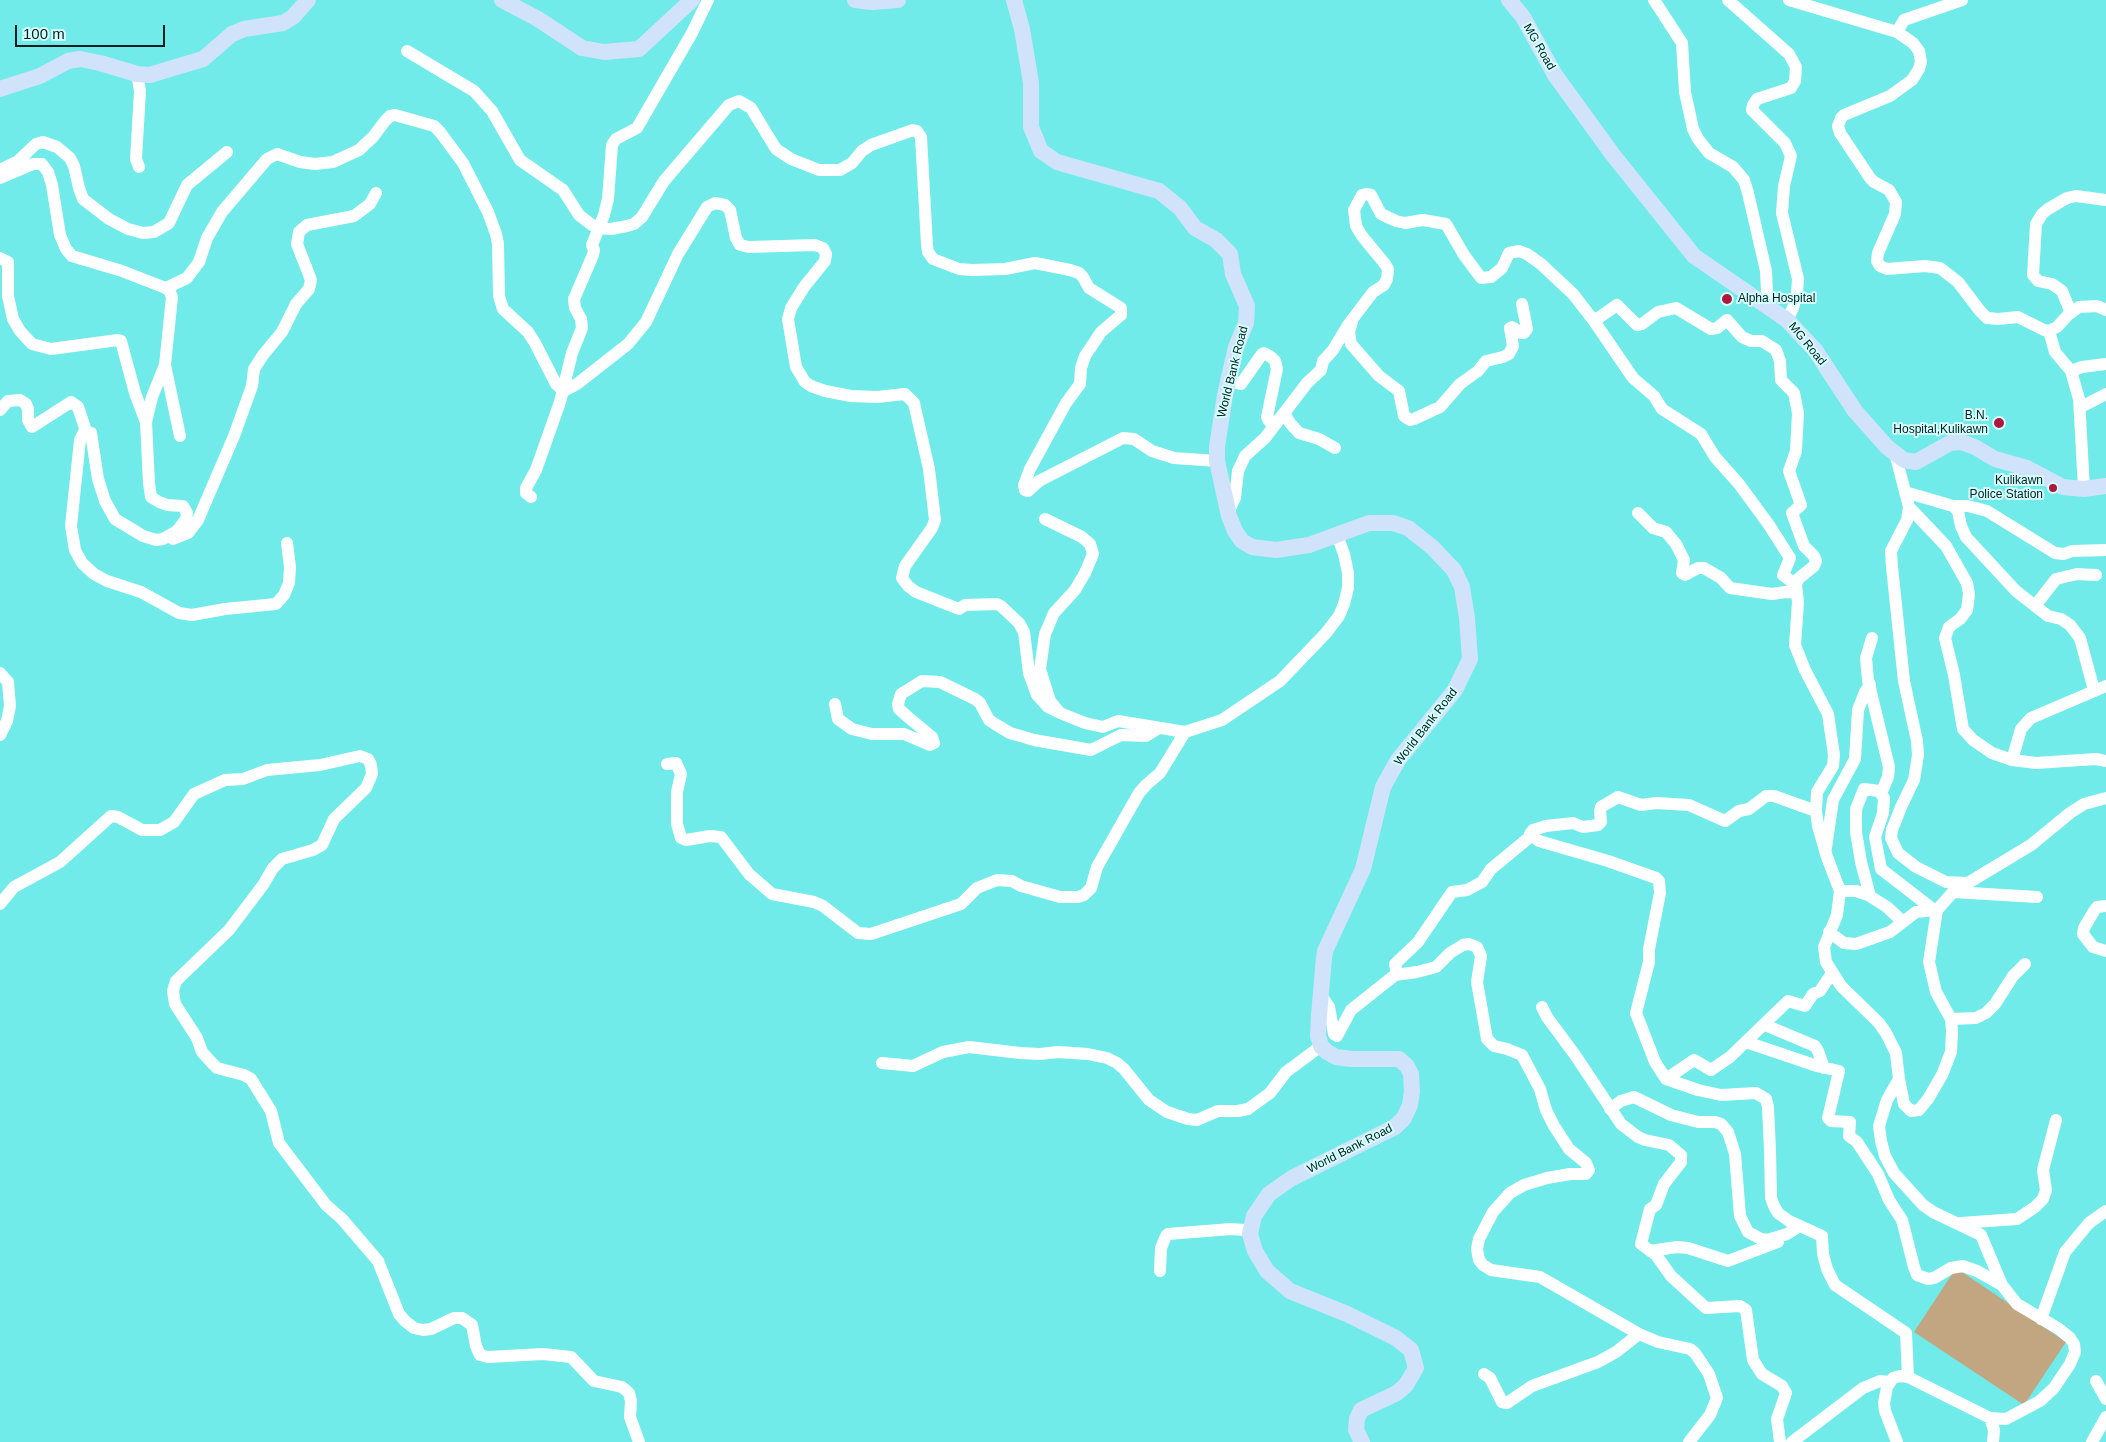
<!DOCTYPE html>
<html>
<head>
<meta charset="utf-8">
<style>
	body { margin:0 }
	#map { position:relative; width:2106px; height:1442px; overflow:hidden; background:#70ebe9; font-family:Arial,sans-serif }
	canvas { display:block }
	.scale { position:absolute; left:15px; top:25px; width:150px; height:22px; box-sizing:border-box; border:2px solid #041f1f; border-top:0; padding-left:6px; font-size:15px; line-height:18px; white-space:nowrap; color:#041f1f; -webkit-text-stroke:4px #d4fffd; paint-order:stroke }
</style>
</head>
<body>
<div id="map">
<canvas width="2106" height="1442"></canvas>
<div class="scale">100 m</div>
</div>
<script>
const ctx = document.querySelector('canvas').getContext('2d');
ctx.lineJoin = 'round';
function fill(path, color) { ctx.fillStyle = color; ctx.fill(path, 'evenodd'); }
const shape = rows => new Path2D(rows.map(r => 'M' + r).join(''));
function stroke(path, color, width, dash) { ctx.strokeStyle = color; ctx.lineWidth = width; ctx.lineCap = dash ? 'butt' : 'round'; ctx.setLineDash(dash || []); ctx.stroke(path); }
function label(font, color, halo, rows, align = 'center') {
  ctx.font = font + ' Arial,sans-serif'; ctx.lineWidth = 4; ctx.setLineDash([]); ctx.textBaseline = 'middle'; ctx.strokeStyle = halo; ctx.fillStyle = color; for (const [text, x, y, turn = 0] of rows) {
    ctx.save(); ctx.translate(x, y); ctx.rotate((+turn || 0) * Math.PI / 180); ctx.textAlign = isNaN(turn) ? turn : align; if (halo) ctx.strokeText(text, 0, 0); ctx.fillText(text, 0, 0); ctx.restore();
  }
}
fill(shape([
	[1956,1268,2066,1342,2024,1405,1914,1332]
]), '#c2a681');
stroke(shape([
	[1654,0,1682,43,1685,92,1693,129,1698,139,1709,153,1733,167,1744,180,1748,193,1766,271,1767,292,1765,303],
	[1728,0,1789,54,1796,67,1795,81,1791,88,1757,99,1753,105,1752,110,1785,143,1791,156,1784,186,1782,213,1798,279,1797,293,1793,308,1787,320],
	[1789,0,1897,32,1913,43,1919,51,1921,62,1919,69,1912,80,1890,96,1844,115,1841,118,1838,126,1840,133,1870,178,1874,182,1889,190,1896,202,1895,214,1878,253,1877,261,1880,266,1887,269,1925,266,1940,268,1958,282,1980,311,1987,318,1998,319,2018,317,2044,330,2049,331,2057,327,2068,315,2079,307,2097,306,2106,310],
	[1897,32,1904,20,1962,0],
	[407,51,474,91,492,111,520,160,563,190,579,215,592,225,600,228,611,229,627,226,634,224,642,217,664,181,729,105,739,101,751,108,776,149,791,159,819,170,840,170,852,163,862,151,871,145,913,130,917,131,921,137,927,245,928,252,933,259,959,269,972,270,1005,269,1035,263,1070,270,1079,273,1083,277,1089,288,1121,308,1121,315,1101,332,1085,356,1081,368,1080,384,1066,403,1030,469,1024,485,1025,490,1028,491,1039,481,1123,438,1134,439,1152,451,1174,458,1217,461],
	[137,74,140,91,136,159,139,167],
	[0,170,18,161,36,144,43,142,57,147,70,158,74,166,79,188,83,199,109,219,128,229,143,233,154,232,169,223,187,185,227,152],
	[0,178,33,164,42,164,48,172,52,185,60,235,66,249,72,256,122,271,163,287,169,290,172,297,165,365,152,397,146,422,149,483,151,497,159,502,167,505,183,506,187,513,186,519,177,531,163,539,156,540,143,536,115,519,105,501,98,479,91,433,84,432,80,440,71,526,75,550,82,563,94,574,107,581,141,592,179,613,192,615,225,609,276,604,284,595,289,583,290,567,287,543],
	[0,258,8,262,8,296,13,319,20,331,32,344,51,349,118,340,121,341,135,393,146,422],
	[166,288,187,278,199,262,207,238,222,212,267,159,277,154,300,162,315,164,333,162,359,150,373,137,385,121,390,116,395,115,434,126,440,132,463,163,488,212,496,234,498,244,499,296,503,309,528,332,535,343,556,384,564,391,577,384,628,344,646,322,678,254,707,207,715,203,725,205,730,210,736,238,740,245,749,247,815,245,823,248,826,254,825,261,804,287,791,308,788,319,796,367,805,382,811,386,825,391,851,396,877,397,905,394,914,403,929,469,935,520,932,528,905,566,902,578,908,586,916,592,959,609,965,605,997,604,1001,606,1019,623,1024,632,1029,673,1037,695,1048,707,1060,713],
	[2071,313,2062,291,2052,284,2038,281,2033,275,2036,224,2042,214,2048,209,2067,198,2076,196,2106,200],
	[1594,321,1617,305,1637,325,1642,324,1658,312,1676,308,1711,329,1717,328,1727,320,1742,337,1751,341,1762,341,1776,350,1780,361,1781,380,1794,393,1798,413,1796,451,1789,471,1801,505,1792,513,1804,546,1814,556,1816,561,1814,566,1798,579,1796,585],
	[1352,322,1349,332,1351,344,1379,376,1399,391,1404,416,1410,420,1414,419,1440,407,1460,384,1478,371,1486,361,1503,357,1509,354,1513,346,1510,328,1512,327,1521,333,1524,333,1527,329,1522,304],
	[2049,331,2055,352,2071,371,2079,399,2084,489],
	[165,365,180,436],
	[2071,371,2082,367,2106,364],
	[1230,381,1241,384,1262,354,1264,353,1271,357,1275,361,1277,369,1267,417,1269,421,1277,422],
	[2081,407,2106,394],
	[0,410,8,401,20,400,26,404,28,409,28,420,32,427,71,402,78,407,86,431],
	[1284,413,1290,423,1299,433,1319,439,1335,448],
	[1895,453,1909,507,1907,520,1891,551,1892,567,1904,681,1917,741,1918,755,1914,780,1901,807,1892,830,1891,838,1898,853,1916,867,1946,882,1966,883],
	[1905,492,1953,506,1958,511,1961,526,1966,537,2016,591,2048,616,2061,619,2070,625,2080,638,2094,690],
	[531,497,526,493,526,488,536,470,560,402,572,353,582,328,581,319,575,308,574,299,593,255,594,250,592,245,604,215,608,199,612,145,616,139,637,128,692,33,708,0],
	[1953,506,1968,506,1987,511,2055,553,2064,554,2072,551,2106,550],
	[1909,507,1946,546,1967,583,1969,594,1967,610,1960,619,1949,627,1945,638,1954,675,1963,729,1973,740,1992,753,2012,760,2036,763,2096,759,2106,761],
	[1228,513,1235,498,1238,471,1245,456,1265,438,1307,383,1321,370,1323,361,1333,350,1348,325,1373,292,1384,285,1387,279,1388,269,1385,264,1362,236,1356,226,1354,210,1362,195,1366,194,1371,195,1381,214,1396,221,1405,223,1423,220,1446,224,1464,255,1481,278,1491,277,1502,268,1509,253,1519,251,1527,254,1541,264,1573,294,1594,321,1633,378,1654,396,1662,409,1701,434,1715,457,1739,484,1769,525,1790,558,1783,575,1796,585,1798,602,1795,645,1805,670,1828,714,1834,755,1833,766,1817,792,1816,811,1818,826,1827,857,1840,891,1837,915,1824,947,1826,962,1841,986,1879,1023,1886,1033,1896,1053,1899,1079,1904,1104,1911,1111,1919,1110,1928,1099,1942,1075,1951,1052,1952,1031,1951,1019,1936,992,1929,962,1937,910,1953,892,2031,845,2070,813,2084,804,2106,798],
	[1638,513,1653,528,1666,532,1676,544,1684,560,1682,573,1685,575,1698,568,1704,568,1721,578,1730,588,1772,594,1786,592,1797,593],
	[1045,519,1082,537,1090,544,1093,554,1085,573,1075,590,1054,613,1045,634,1040,669,1050,701,1060,713,1085,723,1103,727,1118,721,1185,732],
	[173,539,188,533,198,520,234,436,252,386,254,369,263,355,282,332,296,304,309,289,311,280,297,244,299,232,307,225,354,216,370,204,376,193],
	[2035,606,2056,579,2077,574,2096,575],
	[0,673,8,682,10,706,7,721,0,735],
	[835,704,838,719,852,729,872,734,904,734,930,745,934,743,932,737,908,717,899,709,898,704,901,694,922,681,940,682,975,699,980,703,989,720,995,724,1010,733,1034,740,1091,750,1121,735,1146,736,1159,728],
	[2012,760,2021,729,2031,718,2106,686],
	[667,764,676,763,681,774,677,792,677,824,681,838,686,840,710,836,721,837,749,874,772,894,814,902,823,906,858,933,871,934,961,904,977,888,997,880,1012,881,1021,886,1060,897,1078,897,1084,895,1091,888,1097,867,1139,793,1146,785,1160,773,1185,732,1222,720,1280,681,1326,633,1339,616,1344,604,1348,588,1348,573,1344,554,1337,535],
	[1879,791,1884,798,1883,813,1875,837,1881,869,1934,910],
	[1816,811,1774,796,1766,796,1749,809,1739,811,1725,821,1689,805,1656,803,1641,805,1618,797,1601,807,1600,811,1601,822,1598,825,1583,827,1573,823,1546,826,1533,830,1530,834,1539,841,1608,861,1656,878,1659,881,1660,893,1649,949,1649,962,1636,1013,1655,1062,1666,1079,1698,1090,1721,1095,1756,1093,1766,1099,1768,1107,1770,1150,1771,1198,1774,1206,1778,1213,1789,1221,1822,1236,1823,1254,1827,1269,1835,1285,1906,1333,1908,1377],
	[1826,848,1833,800,1855,759,1858,710,1865,692,1870,685,1868,680],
	[1840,891,1856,891,1868,895,1887,907,1903,922],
	[1953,892,2037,897],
	[1870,896,1861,862,1856,832,1856,809,1864,789,1879,791,1883,789,1888,777,1889,767,1868,680,1866,658,1872,638],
	[0,904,14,887,60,862,111,816,118,817,142,830,160,830,174,822,194,794,225,780,243,779,267,770,320,765,360,756,368,759,371,765,372,774,366,788,334,819,322,845,313,850,282,859,273,868,263,885,229,930,176,981,173,991,175,1004,197,1038,202,1052,212,1063,217,1068,244,1075,251,1079,271,1111,279,1143,326,1205,342,1219,378,1261,399,1314,405,1321,414,1328,423,1330,431,1329,454,1318,462,1318,472,1325,476,1346,480,1355,488,1357,543,1354,571,1357,594,1381,622,1387,629,1393,631,1401,630,1417,639,1442],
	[2106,906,2097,907,2094,911,2084,928,2083,934,2093,947,2106,951],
	[1829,932,1844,943,1856,944,1890,932,1916,912,1937,910],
	[1397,974,1395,964,1418,942,1452,892,1467,890,1482,882,1491,869,1531,836],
	[1320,994,1329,1007,1334,1034,1337,1036,1351,1010,1395,975,1417,972,1436,967,1450,953,1463,945,1469,944,1477,947,1481,956,1477,982,1487,1039,1494,1046,1507,1049,1522,1055,1540,1089,1546,1110,1554,1126,1569,1149,1586,1163,1589,1170,1586,1174,1570,1174,1547,1178,1524,1185,1510,1193,1493,1212,1479,1239,1477,1249,1479,1260,1483,1265,1491,1270,1540,1277,1639,1334,1658,1342,1690,1349,1695,1353,1709,1374,1717,1398,1710,1415,1689,1442],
	[1542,1007,1547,1017,1575,1055,1621,1124,1638,1137,1645,1140,1669,1145,1681,1155,1681,1162,1664,1184,1656,1205,1650,1209,1641,1244,1656,1255,1671,1276,1706,1308,1740,1306,1746,1310,1753,1360,1762,1374,1782,1386,1786,1393,1777,1419,1780,1442],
	[1951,1019,1976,1018,1986,1013,1995,1004,2013,976,2025,964],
	[1765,1025,1815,1046,1818,1051,1824,1068],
	[1746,1042,1817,1066,1839,1071,1828,1118,1831,1121,1850,1122,1849,1136,1857,1142,1878,1174,1889,1200,1902,1220,1914,1267,1917,1275,1928,1279,1934,1278,1951,1268,1963,1266,1977,1271,2002,1285],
	[882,1063,913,1066,943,1052,969,1047,1020,1053,1040,1054,1058,1052,1088,1054,1107,1058,1117,1063,1124,1069,1149,1100,1167,1112,1188,1119,1197,1120,1218,1111,1238,1111,1248,1109,1270,1093,1286,1072,1321,1046],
	[1666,1079,1694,1060,1711,1070,1730,1057,1788,1001,1805,1006,1813,994,1820,991,1832,973],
	[1610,1109,1621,1101,1634,1097,1671,1115,1698,1122,1715,1122,1721,1124,1728,1132,1735,1154,1740,1216,1748,1232,1761,1239,1767,1240,1787,1234,1800,1226],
	[1961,1223,2017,1219,2035,1207,2043,1199,2046,1190,2043,1170,2056,1120],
	[1650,1251,1677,1247,1688,1248,1728,1261,1778,1242],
	[1160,1271,1161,1248,1166,1236,1168,1234,1231,1229,1244,1230,1250,1234],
	[2041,1319,2065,1252,2089,1223,2106,1211],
	[1484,1374,1490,1378,1502,1402,1507,1403,1532,1386,1598,1362,1616,1352,1639,1334],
	[2096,1381,2106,1399],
	[1990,1418,1994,1430,1993,1442],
	[1792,1442,1863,1388,1880,1381,1889,1382],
	[1897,1442,1885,1411,1884,1403,1887,1387,1893,1378,1900,1376,1908,1377,1990,1418,2006,1419,2040,1401,2054,1388,2070,1364,2075,1352,2074,1344,2070,1338,2059,1329,2017,1304,2009,1294,2002,1285,1981,1235,1933,1212,1923,1205,1894,1173,1885,1156,1881,1141,1879,1126,1887,1100,1899,1079],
	[2092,1442,2106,1417]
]), '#fff', 12);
stroke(shape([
	[502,0,538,19,582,48,604,52,639,49,692,0],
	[855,0,872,2,898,0],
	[1014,0,1022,29,1031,83,1031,127,1041,151,1057,162,1159,191,1180,208,1195,228,1216,240,1230,254,1233,274,1247,306,1246,323,1236,347,1225,395,1217,447,1217,461,1229,516,1235,531,1242,541,1252,547,1276,550,1309,545,1369,523,1393,523,1408,528,1432,547,1454,570,1462,587,1467,618,1470,659,1455,690,1398,760,1383,787,1363,869,1325,951,1324,958,1319,1015,1318,1036,1321,1046,1327,1052,1336,1057,1351,1059,1399,1059,1407,1066,1411,1074,1412,1091,1410,1105,1404,1118,1395,1127,1292,1178,1269,1194,1254,1216,1250,1234,1255,1251,1267,1271,1290,1291,1347,1314,1396,1338,1411,1350,1416,1368,1406,1385,1397,1393,1361,1410,1357,1419,1356,1430,1362,1442],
	[1509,0,1523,17,1555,75,1613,155,1694,256,1787,320,1815,350,1855,411,1887,447,1904,460,1916,462,1950,443,1961,442,1975,447,1995,459,2027,468,2063,487,2084,489,2106,486],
	[0,89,40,76,68,61,80,59,100,63,137,74,150,75,163,71,203,59,232,34,244,29,283,23,293,17,308,0]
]), '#d0e3fb', 16);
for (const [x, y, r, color] of [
	[1727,299,6,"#ad183e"],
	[1999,423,6,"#ad183e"],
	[2053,488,5,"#ad183e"]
]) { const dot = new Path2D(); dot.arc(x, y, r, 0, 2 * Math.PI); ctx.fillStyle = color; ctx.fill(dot); stroke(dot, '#d4fffd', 2); }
label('12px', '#041f1f', '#d4fffd', [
	["MG Road",1539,47,60],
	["MG Road",1807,344,51],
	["World Bank Road",1233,372,-76],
	["World Bank Road",1426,727,-52],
	["World Bank Road",1350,1149,-27]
]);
label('12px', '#041f1f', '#d4fffd', [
	["Alpha Hospital",1738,299,"left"],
	["B.N.",1988,416],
	["Hospital,Kulikawn",1988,430],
	["Kulikawn",2043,481],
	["Police Station",2043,495]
], 'right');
</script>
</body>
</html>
